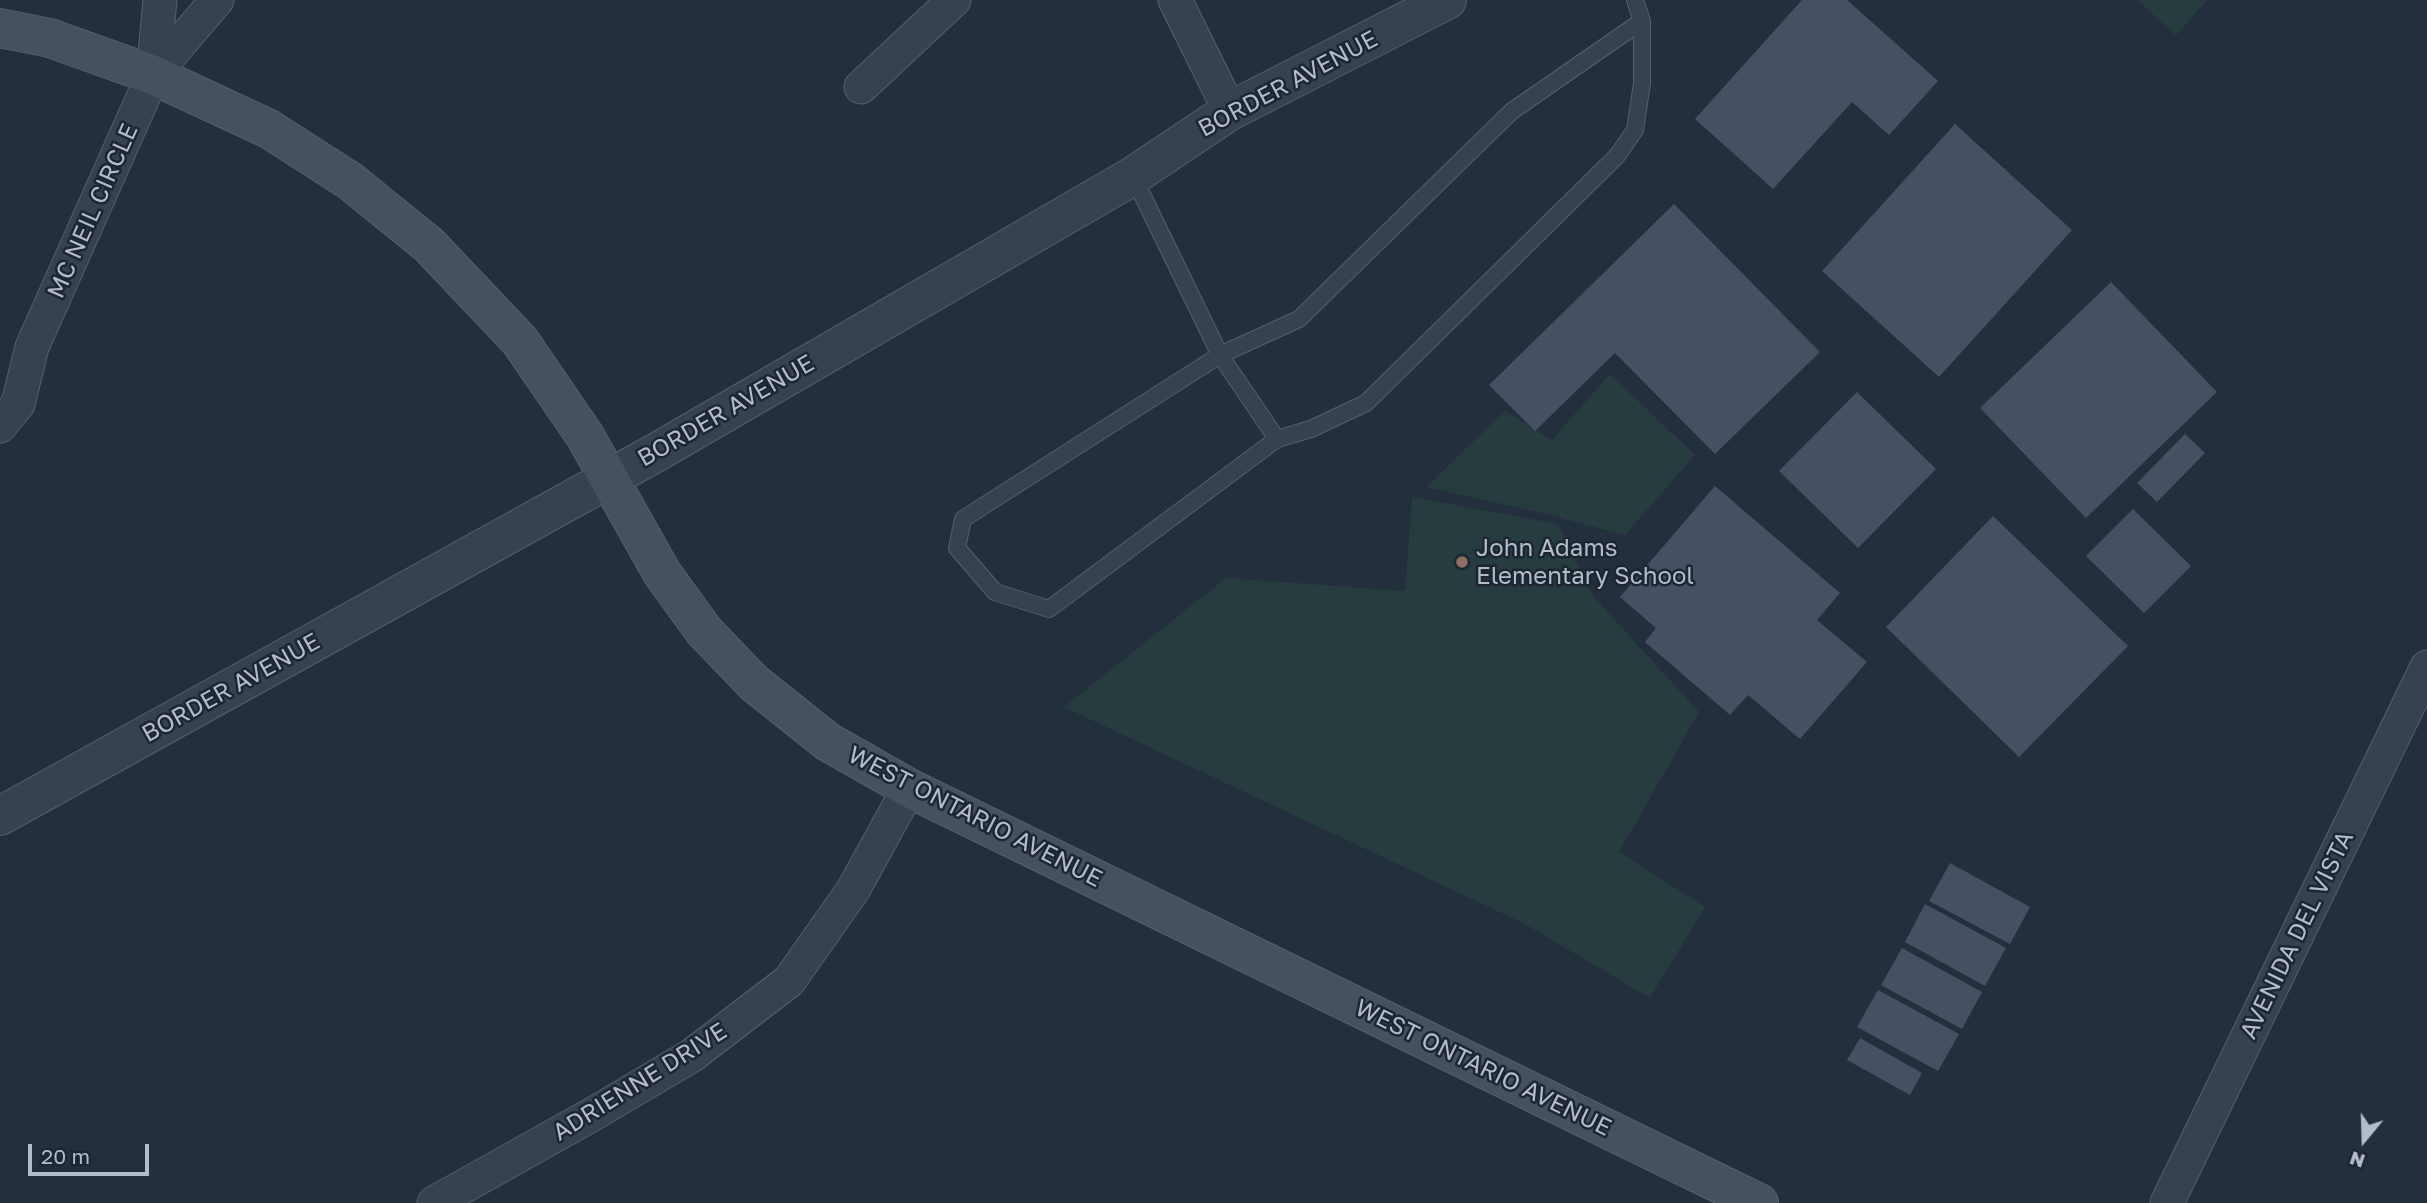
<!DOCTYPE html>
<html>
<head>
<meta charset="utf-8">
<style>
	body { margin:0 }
	#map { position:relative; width:2427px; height:1203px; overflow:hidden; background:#242f3e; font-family:"Golos Text",sans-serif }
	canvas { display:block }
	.north { position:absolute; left:2329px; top:1105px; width:70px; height:70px; -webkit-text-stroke:5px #1d2633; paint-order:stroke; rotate:199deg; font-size:19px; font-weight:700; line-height:28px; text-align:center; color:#b4bcc9 }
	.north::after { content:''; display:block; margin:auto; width:24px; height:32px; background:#b4bcc9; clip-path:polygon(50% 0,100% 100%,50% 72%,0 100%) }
	.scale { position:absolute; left:28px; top:1144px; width:121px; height:32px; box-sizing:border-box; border:4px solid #b4bcc9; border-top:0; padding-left:9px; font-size:21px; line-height:24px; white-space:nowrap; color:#b4bcc9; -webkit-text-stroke:5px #1d2633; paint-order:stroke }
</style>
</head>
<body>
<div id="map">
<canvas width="2427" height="1203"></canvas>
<div class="north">N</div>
<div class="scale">20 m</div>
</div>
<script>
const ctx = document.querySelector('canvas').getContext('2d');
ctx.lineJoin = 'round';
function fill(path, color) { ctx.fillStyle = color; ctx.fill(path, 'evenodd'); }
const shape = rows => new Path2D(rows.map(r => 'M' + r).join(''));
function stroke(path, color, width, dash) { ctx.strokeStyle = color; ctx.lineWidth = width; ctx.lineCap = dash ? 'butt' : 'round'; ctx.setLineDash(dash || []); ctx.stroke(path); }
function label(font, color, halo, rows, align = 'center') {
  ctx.font = font + ' "Golos Text",sans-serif'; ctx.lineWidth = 5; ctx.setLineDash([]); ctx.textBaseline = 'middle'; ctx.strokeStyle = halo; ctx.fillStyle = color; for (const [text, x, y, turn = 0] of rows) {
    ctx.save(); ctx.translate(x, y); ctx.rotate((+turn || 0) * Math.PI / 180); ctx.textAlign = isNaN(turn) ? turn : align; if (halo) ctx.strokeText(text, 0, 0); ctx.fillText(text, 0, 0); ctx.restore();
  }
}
fill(shape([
	[2137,0,2207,0,2176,35],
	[1610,374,1695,455,1625,535,1538,512,1426,487,1505,411,1552,440],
	[1412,497,1558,524,1594,597,1699,712,1619,852,1705,907,1650,998,1525,924,1064,707,1226,578,1405,591]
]), '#263c3f');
fill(shape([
	[1802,0,1847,0,1938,81,1889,135,1852,102,1773,189,1695,119],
	[1955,124,2072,230,1939,377,1822,271],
	[1674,204,1820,352,1715,454,1615,353,1535,431,1489,385],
	[2111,282,2217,392,2086,518,1980,408],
	[1857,392,1936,469,1858,548,1779,471],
	[2185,434,2205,453,2157,502,2137,483],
	[1715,486,1840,593,1817,620,1867,662,1800,739,1748,695,1730,715,1645,642,1656,628,1620,597],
	[2133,509,2191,566,2144,613,2086,556],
	[1993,516,2128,646,2019,757,1886,627],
	[1950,863,2030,907,2010,944,1929,901],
	[1925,904,2006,948,1985,986,1905,942],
	[1902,948,1982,992,1962,1029,1881,985],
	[1878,990,1959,1034,1938,1071,1857,1027],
	[1860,1038,1922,1073,1910,1095,1847,1060]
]), '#455162');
const service = shape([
	[1133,176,1220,355,1277,439,1311,429,1366,403,1617,156,1635,130,1642,83,1642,21,1635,0],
	[1277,439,1049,609,995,592,957,548,963,519,1220,355,1299,319,1512,111,1642,21]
]);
const minor = shape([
	[1175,0,1230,111],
	[153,75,160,0],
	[861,87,954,0],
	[0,426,18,404,32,347,153,75,217,0],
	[434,1203,593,1114,691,1056,789,981,853,890,909,788],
	[2167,1203,2427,667]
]);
const tertiary = shape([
	[0,816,657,452,1133,176,1230,111,1447,0]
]);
const secondary = shape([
	[0,28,50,38,153,75,269,129,350,181,429,245,520,341,585,436,662,573,704,631,754,683,828,742,909,788,1759,1203]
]);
stroke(service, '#565f6c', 18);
stroke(minor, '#565f6c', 35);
stroke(tertiary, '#565f6c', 40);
stroke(secondary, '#565f6c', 40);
stroke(service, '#38414e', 16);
stroke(minor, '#38414e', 33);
stroke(tertiary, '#38414e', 38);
stroke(secondary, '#465061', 38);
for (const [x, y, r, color] of [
	[1462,562,7,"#8d6e63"]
]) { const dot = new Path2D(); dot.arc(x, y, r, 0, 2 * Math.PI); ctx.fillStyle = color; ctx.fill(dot); stroke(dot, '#1d2633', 2.5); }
label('24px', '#b4bcc9', '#1d2633', [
	["BORDER AVENUE",1288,84,-28],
	["MC NEIL CIRCLE",93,211,-66],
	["BORDER AVENUE",726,411,-30],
	["BORDER AVENUE",231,688,-29],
	["WEST ONTARIO AVENUE",975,817,27],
	["AVENIDA DEL VISTA",2297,935,-64],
	["WEST ONTARIO AVENUE",1483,1068,26],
	["ADRIENNE DRIVE",640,1082,-32]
]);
label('24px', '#b4bcc9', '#1d2633', [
	["John Adams",1476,548],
	["Elementary School",1476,576]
], 'left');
</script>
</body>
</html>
